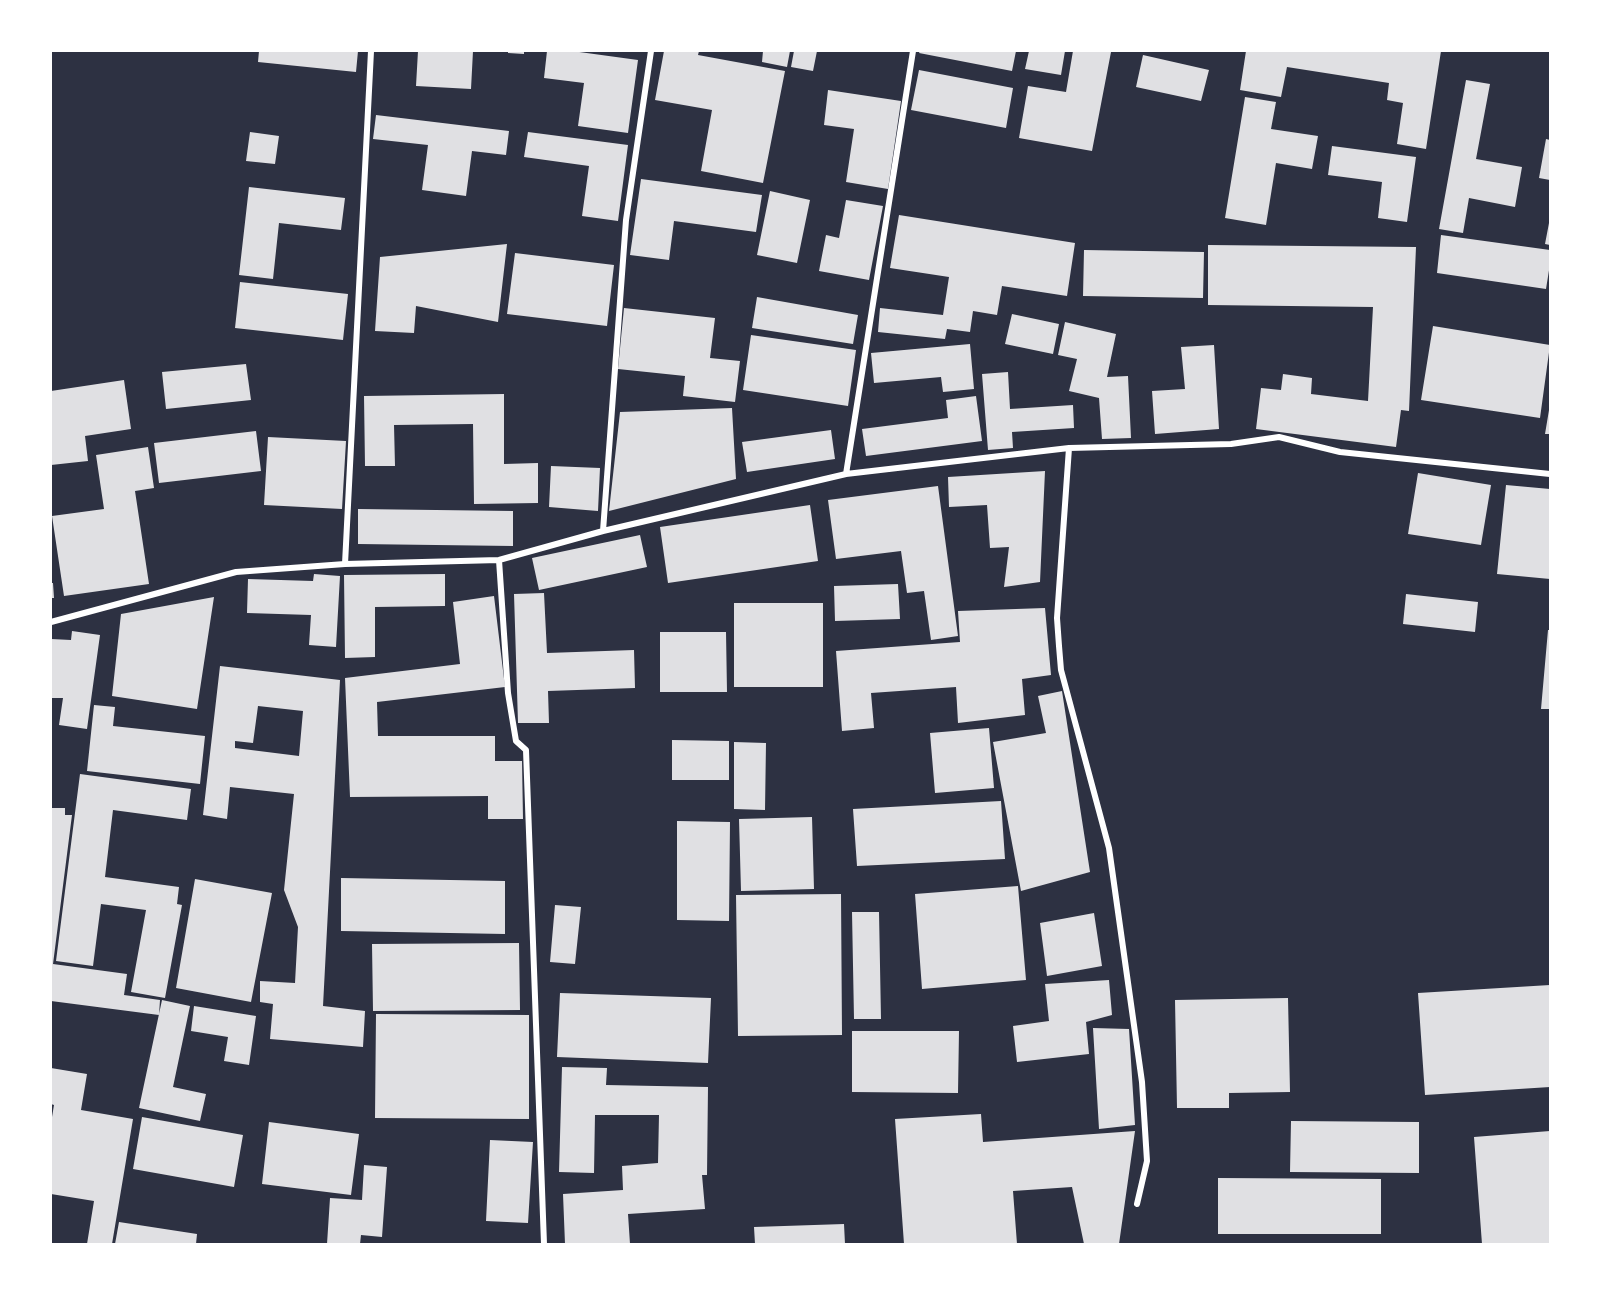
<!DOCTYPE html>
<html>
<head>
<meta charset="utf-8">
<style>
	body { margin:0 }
	#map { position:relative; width:1601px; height:1295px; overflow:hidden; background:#2d3142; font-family:Georgia,serif }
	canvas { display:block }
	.frame { position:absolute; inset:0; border:52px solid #fff; pointer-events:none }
</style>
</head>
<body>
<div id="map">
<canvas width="1601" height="1295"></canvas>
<div class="frame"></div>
</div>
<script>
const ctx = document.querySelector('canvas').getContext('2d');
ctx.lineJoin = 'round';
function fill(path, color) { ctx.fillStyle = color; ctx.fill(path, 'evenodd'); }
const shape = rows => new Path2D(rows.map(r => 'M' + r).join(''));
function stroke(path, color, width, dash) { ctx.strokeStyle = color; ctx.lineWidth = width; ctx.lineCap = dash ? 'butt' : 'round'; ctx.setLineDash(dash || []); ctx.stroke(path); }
fill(shape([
	[259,51,358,51,356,72,258,62],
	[418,51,473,51,471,89,416,86],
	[508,51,524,51,524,54,508,53],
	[547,51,572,51,638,60,628,133,578,126,584,83,544,78],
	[664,51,699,51,698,55,785,71,763,183,701,171,712,110,655,100],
	[763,51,790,51,787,67,762,62],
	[794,51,817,51,813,71,791,67],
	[920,51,1016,51,1012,71,919,53],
	[1029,51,1065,51,1061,75,1025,69],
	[1073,51,1111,52,1092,151,1019,138,1028,86,1066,92],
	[1246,51,1441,51,1426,149,1397,144,1403,103,1387,100,1389,83,1287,67,1281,97,1240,90],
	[1143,55,1209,70,1201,101,1136,87],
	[919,70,1013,88,1006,128,911,110],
	[1466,80,1490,84,1476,159,1522,167,1515,207,1469,198,1463,233,1439,229],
	[828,90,901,101,888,189,846,182,854,129,824,125],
	[1245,97,1276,102,1271,129,1318,136,1312,169,1276,163,1266,225,1225,218],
	[376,115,509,131,506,155,472,151,466,196,422,190,428,145,373,139],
	[250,132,279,136,275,164,246,161],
	[528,132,628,145,618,221,582,216,589,166,524,157],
	[1546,139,1550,140,1550,180,1539,178],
	[1332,146,1416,157,1407,222,1378,218,1382,182,1328,175],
	[641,179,762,195,756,232,674,221,669,260,630,255],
	[249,187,345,198,341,230,279,223,273,279,239,275],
	[770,191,810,200,797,263,757,255],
	[846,200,883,206,869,280,819,271,826,235,839,238],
	[899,215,1075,243,1067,296,1002,286,997,315,973,311,970,332,947,329,945,339,878,332,880,308,943,315,949,277,890,268],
	[1549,223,1550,223,1550,245,1545,244],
	[1441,235,1550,250,1550,264,1546,289,1437,273],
	[507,244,498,322,416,306,414,333,375,331,380,257],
	[1208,245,1416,247,1409,411,1401,410,1396,447,1256,429,1261,388,1281,390,1283,374,1312,378,1311,394,1368,401,1373,307,1208,305],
	[1084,250,1204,252,1203,298,1083,296],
	[515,253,614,265,607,326,507,314],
	[240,282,348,294,343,340,235,328],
	[757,297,858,315,853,344,752,328],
	[624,308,715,318,710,358,740,361,735,402,683,396,685,376,618,369],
	[1012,314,1059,324,1053,354,1005,344],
	[1065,322,1116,334,1107,377,1128,376,1131,438,1102,439,1099,398,1069,391,1077,359,1058,355],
	[1433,326,1550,345,1540,418,1421,400],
	[751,335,856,350,848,406,743,390],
	[970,344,974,389,943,392,941,377,874,383,871,353],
	[1214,345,1219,429,1155,434,1152,391,1185,389,1181,347],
	[246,364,251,400,166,409,162,372],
	[1008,372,1010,409,1073,405,1074,428,1012,432,1013,448,988,450,982,374],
	[124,380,131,429,85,436,88,461,51,465,51,391],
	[504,394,504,464,538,463,538,503,474,504,473,424,394,425,395,466,365,466,364,396],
	[976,396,982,441,866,456,862,429,948,418,946,400],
	[732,408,736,479,609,511,620,412],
	[1549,410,1550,410,1550,434,1545,434],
	[831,430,835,459,747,472,742,442],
	[256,431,261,471,159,483,154,443],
	[268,437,346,441,342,509,264,505],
	[148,447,154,488,135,491,149,584,64,596,52,516,104,509,96,455],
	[551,466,600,468,598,511,549,507],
	[1045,471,1040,582,1004,587,1009,547,990,548,987,505,949,507,948,477],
	[1418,473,1491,485,1481,545,1408,534],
	[1506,485,1550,489,1550,579,1497,574],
	[938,486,958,636,931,640,924,591,907,593,901,551,836,559,828,500],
	[810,505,818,561,668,583,660,527],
	[358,509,513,511,513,546,358,544],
	[640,535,647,567,539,590,532,558],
	[314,574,340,576,336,647,309,645,311,615,247,613,248,579,313,581],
	[445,574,445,606,375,607,375,657,345,658,344,575],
	[51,583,53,583,54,598,51,598],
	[898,584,900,619,835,621,834,586],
	[544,593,547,653,634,650,635,688,548,691,549,723,518,723,514,594],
	[1406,594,1478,602,1475,632,1403,624],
	[494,596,505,687,377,702,378,736,495,736,495,761,522,761,523,819,488,819,488,796,350,797,345,678,460,664,453,602],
	[214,597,197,709,112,696,121,614],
	[734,603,823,603,823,687,734,687],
	[1045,608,1051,675,1022,679,1025,715,958,723,956,687,871,693,874,728,842,731,836,651,960,642,958,611],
	[1548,630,1550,630,1550,709,1541,709],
	[72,631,100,635,87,729,59,725,63,698,51,698,51,639,71,640],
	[660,632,726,632,727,692,660,692],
	[220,666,340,680,323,1006,365,1011,363,1047,270,1039,273,1004,260,1002,260,981,295,983,298,927,284,890,294,794,230,787,227,819,203,815],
	[258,706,303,711,299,756,235,748,235,741,253,743],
	[1062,691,1090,872,1021,891,993,742,1046,733,1038,696],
	[94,705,115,707,113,726,205,736,200,784,87,771],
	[989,728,994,788,935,793,930,733],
	[672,740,729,741,729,780,672,780],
	[734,742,766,743,765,810,734,809],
	[80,774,191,789,187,820,113,810,105,877,179,887,177,904,182,905,165,998,131,992,146,910,101,904,93,966,56,961],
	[1001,801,1005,859,857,866,853,809],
	[51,808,65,808,65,815,72,815,53,964,127,974,124,995,160,1000,159,1015,51,1001],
	[812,817,814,889,741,891,739,819],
	[677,821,730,822,729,921,677,920],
	[341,878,505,881,505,934,341,931],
	[195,879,272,893,251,1002,176,988],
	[1018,886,1026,980,922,989,915,894],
	[841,894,842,1035,738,1036,736,895],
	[555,905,581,907,575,964,550,962],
	[852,912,879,912,881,1019,854,1019],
	[1094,913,1102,966,1047,976,1040,923],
	[519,943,520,1010,373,1011,372,944],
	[1109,980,1112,1015,1086,1022,1089,1054,1017,1062,1013,1026,1049,1021,1045,984],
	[1550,985,1550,1087,1425,1095,1418,993],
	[560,993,711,998,708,1063,557,1057],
	[1288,998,1290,1092,1229,1093,1229,1108,1177,1108,1175,1000],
	[162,1000,190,1006,173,1087,206,1094,200,1121,139,1108],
	[194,1006,256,1016,249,1065,224,1061,228,1037,191,1031],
	[376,1014,529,1015,529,1119,375,1118],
	[1093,1028,1129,1029,1135,1125,1099,1129],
	[852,1031,959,1031,958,1093,852,1092],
	[562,1067,607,1068,606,1085,708,1087,707,1175,702,1175,705,1209,628,1214,630,1244,565,1244,563,1194,623,1190,622,1166,658,1163,659,1115,595,1115,594,1173,559,1172],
	[51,1068,87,1074,81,1110,133,1119,112,1244,87,1244,94,1201,51,1194,51,1123,54,1105,51,1104],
	[981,1114,983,1142,1135,1131,1119,1244,1084,1244,1072,1187,1013,1191,1017,1244,904,1244,895,1119],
	[142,1117,243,1135,234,1187,133,1169],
	[1291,1121,1419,1122,1419,1173,1290,1172],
	[269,1122,359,1134,351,1195,262,1184],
	[1550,1131,1550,1244,1482,1244,1474,1137],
	[490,1140,533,1142,528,1223,486,1221],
	[364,1165,387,1167,382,1237,361,1235,360,1244,327,1244,330,1198,362,1200],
	[1218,1178,1381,1179,1381,1234,1218,1234],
	[119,1222,197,1234,196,1244,115,1244],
	[844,1224,845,1244,755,1244,754,1227]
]), '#e0e0e3');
stroke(shape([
	[1069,448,1057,618,1059,646,1061,670,1109,848,1142,1082,1147,1161,1137,1204],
	[846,474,913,51],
	[603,531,626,220,651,51],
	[499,560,508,693,516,741,526,750,544,1244],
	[345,564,371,51],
	[51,622,236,572,345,564,499,560,603,531,846,474,1069,448,1231,444,1279,437,1340,452,1550,474]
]), '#fff', 6);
</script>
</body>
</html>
